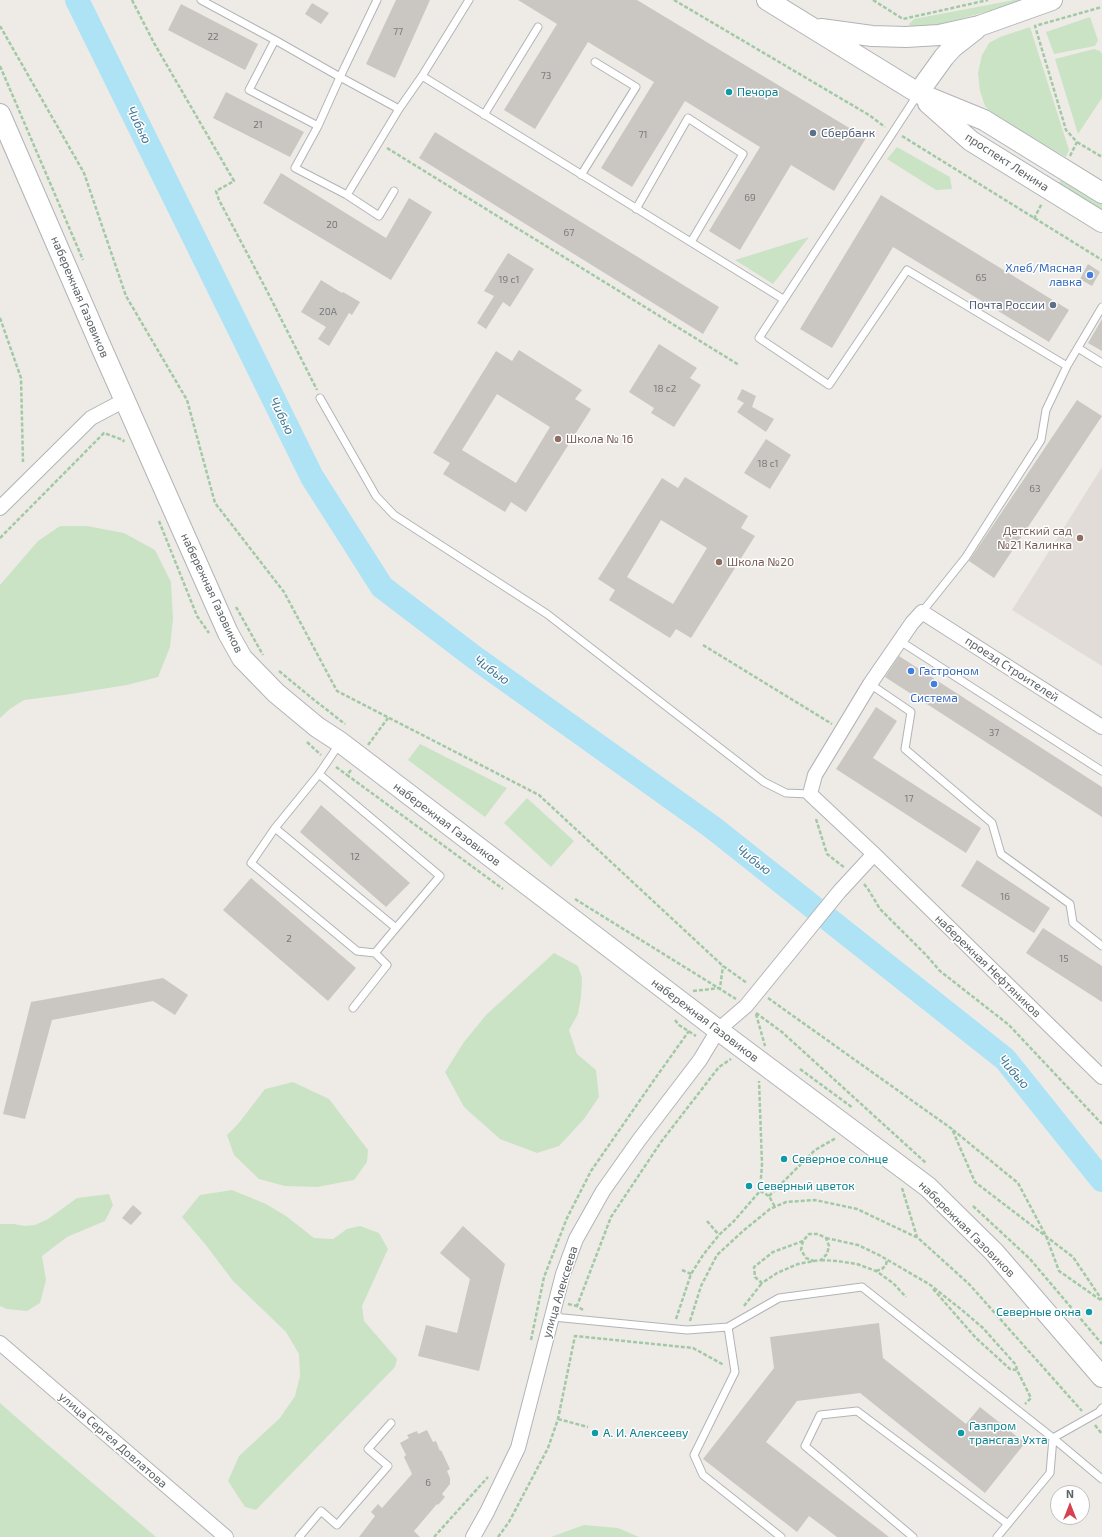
<!DOCTYPE html>
<html>
<head>
<meta charset="utf-8">
<style>
	body { margin:0 }
	#map { position:relative; width:1102px; height:1537px; overflow:hidden; background:#eeebe6; font-family:"Exo 2",sans-serif }
	canvas { display:block }
	.north { position:absolute; left:1050px; top:1485px; width:40px; height:40px; box-sizing:border-box; background:#fff; border:1px solid #bec0c1; border-radius:50%; rotate:0deg; font-size:11px; font-weight:700; line-height:16px; text-align:center; color:#5d6265 }
	.north::after { content:''; display:block; margin:auto; width:14px; height:18px; background:#d84250; clip-path:polygon(50% 0,100% 100%,50% 72%,0 100%) }
</style>
</head>
<body>
<div id="map">
<canvas width="1102" height="1537"></canvas>
<div class="north">N</div>
</div>
<script>
const ctx = document.querySelector('canvas').getContext('2d');
ctx.lineJoin = 'round';
function fill(path, color) { ctx.fillStyle = color; ctx.fill(path, 'evenodd'); }
const shape = rows => new Path2D(rows.map(r => 'M' + r).join(''));
function stroke(path, color, width, dash) { ctx.strokeStyle = color; ctx.lineWidth = width; ctx.lineCap = dash ? 'butt' : 'round'; ctx.setLineDash(dash || []); ctx.stroke(path); }
function label(font, color, halo, rows, align = 'center') {
  ctx.font = font + ' "Exo 2",sans-serif'; ctx.lineWidth = 3; ctx.setLineDash([]); ctx.textBaseline = 'middle'; ctx.strokeStyle = halo; ctx.fillStyle = color; for (const [text, x, y, turn = 0] of rows) {
    ctx.save(); ctx.translate(x, y); ctx.rotate((+turn || 0) * Math.PI / 180); ctx.textAlign = isNaN(turn) ? turn : align; if (halo) ctx.strokeText(text, 0, 0); ctx.fillText(text, 0, 0); ctx.restore();
  }
}
fill(shape([
	[1102,467,1102,666,1012,610]
]), '#e1dcd7');
fill(shape([
	[1014,0,1020,0,1016,4,940,24,911,28,909,24,914,19],
	[1090,17,1098,40,1095,46,1054,54,1046,32],
	[1030,27,1069,150,1066,157,992,114,985,106,980,91,978,73,982,55,989,43,1000,37],
	[1094,49,1100,51,1102,54,1102,98,1078,134,1055,59],
	[897,147,950,177,952,189,936,190,887,159],
	[1062,178,1102,203,1102,213,1058,185],
	[809,237,773,284,735,260],
	[60,526,87,526,124,533,155,550,171,582,173,619,170,647,158,677,127,685,64,695,24,700,10,709,0,718,0,585,38,541],
	[420,744,507,788,485,817,408,760],
	[527,798,574,841,551,867,504,823],
	[554,953,578,966,582,978,581,997,578,1014,569,1030,577,1054,596,1070,599,1097,584,1119,559,1146,537,1153,500,1139,464,1107,445,1072,464,1042,486,1015],
	[293,1082,329,1099,368,1150,367,1162,354,1180,317,1187,285,1186,259,1179,234,1155,227,1135,238,1124,265,1089],
	[232,1190,266,1204,286,1216,314,1238,333,1239,347,1229,360,1226,379,1233,388,1249,362,1306,364,1321,397,1359,395,1367,256,1510,245,1507,228,1481,239,1456,280,1418,295,1396,300,1376,299,1354,286,1332,233,1281,205,1244,182,1217,200,1195],
	[109,1194,113,1205,105,1221,67,1237,42,1256,46,1280,40,1303,27,1311,7,1309,0,1306,0,1224,14,1224,25,1226,35,1225,48,1219,77,1198],
	[0,1403,48,1445,156,1537,0,1537],
	[584,1525,618,1528,639,1537,551,1537]
]), '#cae3c5');
stroke(shape([
	[77,0,312,477,382,587,474,657,712,827,1005,1059,1102,1180]
]), '#aee3f6', 24);
fill(shape([
	[396,0,430,0,395,78,366,64],
	[518,0,637,0,866,138,834,191,791,165,740,250,709,231,760,147,685,101,632,187,601,168,654,82,588,42,535,129,504,110,557,24],
	[312,3,329,13,321,24,305,14],
	[181,4,258,44,245,70,168,30],
	[226,92,304,132,290,157,213,118],
	[435,132,719,307,703,334,419,158],
	[281,173,386,238,409,198,432,212,391,280,263,203],
	[881,195,1069,310,1049,342,893,247,832,348,800,329],
	[508,253,534,269,510,307,503,302,486,329,477,323,494,296,484,291],
	[1088,264,1100,272,1092,286,1080,279],
	[321,280,342,293,343,292,360,302,352,315,349,313,329,346,318,339,326,327,301,312],
	[1102,319,1102,351,1088,343],
	[659,344,697,368,690,378,701,385,674,427,651,413,654,408,629,392],
	[519,350,582,390,575,399,591,409,526,512,511,502,505,512,443,474,450,463,433,453,496,351,512,361],
	[497,394,550,427,516,483,462,450],
	[742,389,756,396,752,407,745,403,774,419,766,432,737,412,744,403,737,399],
	[1077,400,1102,416,994,578,969,561],
	[766,439,791,455,770,489,744,473],
	[685,477,748,516,741,528,755,536,691,638,676,629,670,638,609,600,615,590,598,579,662,478,678,488],
	[661,520,707,548,673,604,627,577],
	[899,656,1102,787,1102,817,885,677],
	[876,707,897,721,873,758,981,828,966,853,836,769],
	[321,805,410,883,386,907,300,832],
	[977,860,1050,908,1034,933,961,886],
	[251,878,356,968,328,1001,223,910],
	[1043,928,1102,966,1102,1002,1026,953],
	[163,978,188,995,175,1015,153,1001,52,1020,25,1119,3,1114,31,1002],
	[133,1205,142,1213,131,1225,122,1218],
	[463,1226,505,1264,479,1371,418,1356,426,1325,457,1333,470,1279,440,1253],
	[879,1323,883,1358,966,1424,980,1407,1025,1443,985,1493,860,1393,797,1401,766,1442,889,1537,837,1537,809,1516,797,1532,703,1459,774,1368,770,1337],
	[427,1430,433,1442,436,1441,440,1451,441,1450,450,1469,447,1471,450,1478,450,1484,442,1494,445,1497,438,1505,437,1504,414,1531,420,1537,359,1537,375,1516,371,1512,378,1504,382,1508,412,1474,404,1457,406,1455,400,1443,409,1438,407,1435,417,1431,418,1434]
]), '#cac6c2');
const lane = shape([
	[201,0,275,40,340,77,377,0],
	[275,40,249,90,318,126],
	[422,76,783,299],
	[918,94,759,338,829,385,907,270,1067,366],
	[399,109,340,77,318,126,295,168,347,195,399,109,422,76,469,0],
	[484,115,538,27],
	[581,175,636,87,595,62],
	[347,195,379,216,394,191],
	[636,209,688,118,743,154,691,242],
	[1078,348,1102,363],
	[320,398,376,496,394,515,547,614,764,782,786,793,810,794],
	[922,612,966,557,1041,440,1046,410,1067,366,1102,307],
	[900,641,1102,771],
	[870,684,911,712,905,749,992,823,1001,854,1070,904,1073,923,1102,946],
	[319,774,440,876,396,928,275,828,319,774,340,743],
	[275,828,251,863,357,951,375,953],
	[353,1008,387,965,375,953,396,928],
	[553,1317,687,1330,728,1327,779,1298,862,1287,1053,1438,1099,1412,1102,1408],
	[728,1327,735,1372,694,1455,703,1475,781,1537],
	[1053,1438,1102,1479],
	[299,1537,321,1511,337,1525,388,1466,368,1449,391,1423],
	[913,1537,805,1446,820,1415,857,1411,1008,1524],
	[997,1537,1050,1473,1053,1438]
]);
const street = shape([
	[0,508,91,418,125,400],
	[1102,727,922,612,912,623,870,684,815,775,810,794,874,854,1102,1077],
	[0,1343,226,1537],
	[473,1537,487,1512,518,1448,563,1274,576,1239,603,1191,639,1140,700,1060,718,1030,746,1006,839,892,874,854]
]);
const secondary = shape([
	[767,0,918,93,984,120,1102,193],
	[821,29,872,36,906,37,939,35,979,26,1052,0],
	[918,93,944,57,953,47,976,29],
	[928,103,971,141,1102,222],
	[0,114,102,349,228,633,242,658,276,693,317,727,340,742,718,1030,928,1187,994,1252,1102,1377]
]);
stroke(lane, '#b1b4b7', 9);
stroke(street, '#b1b4b7', 16);
stroke(secondary, '#b0b4b7', 22);
stroke(shape([
	[132,0,154,43,234,181,216,191,219,200,267,291,317,390],
	[674,0,869,115,885,127],
	[873,0,903,19,988,0],
	[0,26,84,173,126,296,187,400,215,503,284,592,337,691,539,795,723,966,747,983],
	[0,66,83,260],
	[902,136,1102,260],
	[1077,142,1102,157],
	[387,148,739,365],
	[1070,156,1077,142,1066,130,1035,26,1102,7],
	[1034,219,1042,203],
	[0,318,21,378,23,462],
	[159,521,197,616,209,633],
	[0,538,104,433,123,440,124,442],
	[236,607,263,655],
	[703,645,832,724],
	[279,671,313,699,345,724],
	[307,742,321,755],
	[368,745,388,718],
	[336,767,347,775],
	[351,770,347,775,503,889],
	[816,819,827,854,845,868],
	[864,884,868,889,880,909,927,956,940,971,1009,1025,1102,1124],
	[575,899,736,999],
	[693,991,720,988,723,966],
	[768,998,952,1129,975,1182,1073,1257,1102,1300],
	[756,1013,782,1032,926,1163],
	[756,1014,765,1046],
	[675,1020,679,1025,696,1036],
	[800,1069,853,1108],
	[953,1130,1018,1183,1046,1236,1059,1271,1102,1301],
	[902,1188,917,1237,969,1284,1082,1411],
	[760,1191,769,1196,775,1207],
	[769,1196,815,1150,836,1138],
	[973,1206,1030,1259,1102,1344],
	[707,1221,719,1235],
	[826,1238,858,1245,879,1255,929,1284,962,1310,983,1328,1016,1365,1017,1370,1031,1398,1025,1404],
	[803,1241,773,1252,754,1267,755,1277,762,1283,777,1273,798,1264,814,1261,821,1260,827,1254,829,1246,826,1238,818,1234,809,1234,803,1241,801,1250,806,1258,814,1261],
	[821,1260,837,1261,857,1264,876,1271,893,1283,906,1297],
	[682,1270,691,1274],
	[876,1271,882,1269,886,1265,887,1259],
	[933,1289,976,1338,1010,1369,1017,1370],
	[568,1304,577,1306,577,1307],
	[744,1306,762,1283],
	[583,1310,577,1306,611,1217,661,1142,719,1067,731,1059],
	[676,1319,691,1274,703,1255,719,1235,734,1221,760,1191,762,1164,759,1081],
	[690,1321,701,1286,717,1255,743,1231,770,1209,786,1202,815,1200,857,1209,916,1237],
	[531,1340,544,1277,567,1218,591,1171,654,1080,689,1031],
	[558,1419,588,1427],
	[1095,1425,1102,1434],
	[434,1537,488,1477],
	[498,1537,509,1522,548,1448,558,1419,575,1336,693,1348,724,1365]
]), '#a2c9a6', 2.5, [4, 2]);
stroke(lane, '#fff', 7);
stroke(street, '#fff', 14);
stroke(secondary, '#fff', 20);
for (const [x, y, r, color] of [
	[729,92,4,"#0f9aa8"],
	[813,133,4,"#5c6f8a"],
	[1090,275,4,"#3f7fe0"],
	[1053,305,4,"#5c6f8a"],
	[558,439,4,"#8d6e63"],
	[1080,538,4,"#8d6e63"],
	[719,562,4,"#8d6e63"],
	[911,671,4,"#3f7fe0"],
	[934,684,4,"#3f7fe0"],
	[784,1159,4,"#0f9aa8"],
	[749,1186,4,"#0f9aa8"],
	[1089,1312,4,"#0f9aa8"],
	[595,1433,4,"#0f9aa8"],
	[961,1433,4,"#0f9aa8"]
]) { const dot = new Path2D(); dot.arc(x, y, r, 0, 2 * Math.PI); ctx.fillStyle = color; ctx.fill(dot); stroke(dot, '#fff', 1.5); }
label('10px', '#787b7c', null, [
	["77",398,32],
	["22",213,37],
	["73",546,76],
	["21",258,125],
	["71",643,135],
	["69",750,198],
	["20",332,225],
	["67",569,233],
	["65",981,278],
	["19 с1",509,280],
	["20А",328,312],
	["18 с2",665,389],
	["18 с1",768,464],
	["63",1035,489],
	["37",994,733],
	["17",909,799],
	["12",355,857],
	["16",1005,897],
	["2",289,939],
	["15",1064,959],
	["6",428,1483]
]);
label('12px', '#0d838f', '#fff', [
	["Печора",737,92],
	["Северное солнце",792,1159],
	["Северный цветок",757,1186],
	["Северные окна",1081,1312,"right"],
	["Газпром",969,1426],
	["трансгаз Ухта",969,1440],
	["А. И. Алексееву",603,1433]
], 'left');
label('12px', '#4e5e75', '#fff', [
	["Сбербанк",821,133],
	["Почта России",1045,305,"right"]
], 'left');
label('12px', '#5d6265', '#fff', [
	["проспект Ленина",1007,162,33],
	["набережная Газовиков",80,297,67],
	["набережная Газовиков",212,593,65],
	["проезд Строителей",1012,669,33],
	["набережная Газовиков",447,824,37],
	["набережная Нефтяников",988,966,44],
	["набережная Газовиков",705,1020,37],
	["набережная Газовиков",967,1229,45],
	["улица Алексеева",560,1292,-73],
	["улица Сергея Довлатова",113,1440,41]
]);
label('12px', '#366cbe', '#fff', [
	["Хлеб/Мясная",1082,268],
	["лавка",1082,282],
	["Гастроном",919,671,"left"],
	["Система",934,698,"center"]
], 'right');
label('12px', '#785e54', '#fff', [
	["Школа № 16",566,439],
	["Детский сад",1072,531,"right"],
	["№21 Калинка",1072,545,"right"],
	["Школа №20",727,562]
], 'left');
label('italic 13px', '#457b97', '#fff', [
	["Чибью",139,125,64],
	["Чибью",282,416,64],
	["Чибью",492,670,36],
	["Чибью",754,860,38],
	["Чибью",1014,1072,49]
]);
</script>
</body>
</html>
